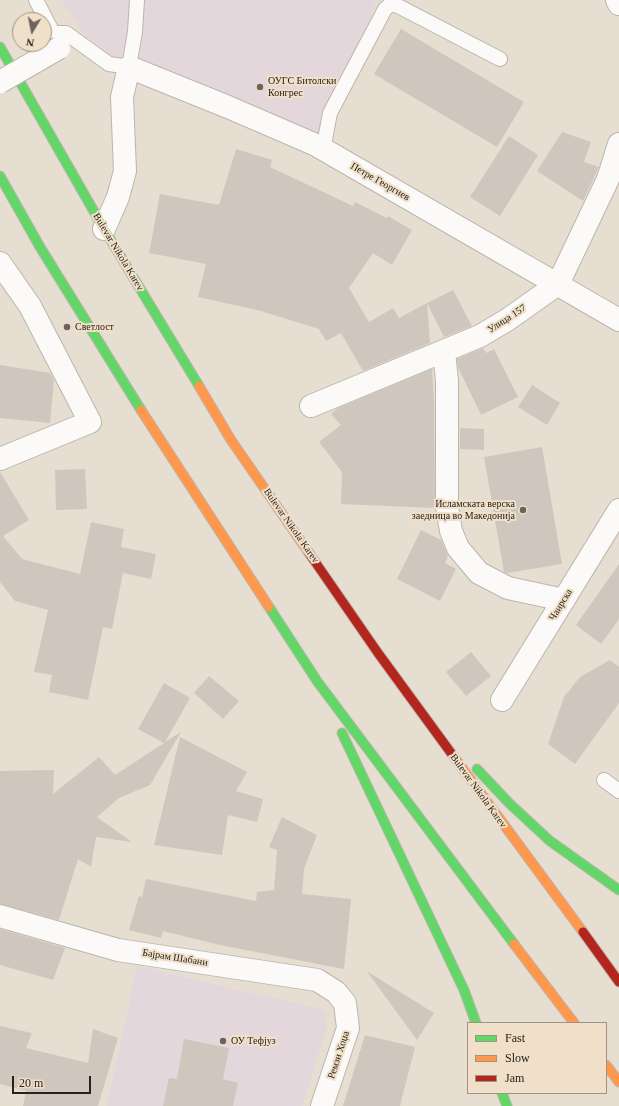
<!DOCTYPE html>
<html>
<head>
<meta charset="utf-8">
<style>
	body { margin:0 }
	#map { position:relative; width:619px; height:1106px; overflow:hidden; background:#e7ded2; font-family:"Times New Roman",serif }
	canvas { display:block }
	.legend { position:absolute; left:467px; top:1022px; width:140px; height:72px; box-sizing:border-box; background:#f0dfc9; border:1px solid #a09383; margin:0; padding:5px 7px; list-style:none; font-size:12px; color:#28221a }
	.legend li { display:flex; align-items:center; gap:8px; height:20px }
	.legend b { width:20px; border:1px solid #a09383 }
	.north { position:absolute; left:12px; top:12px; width:40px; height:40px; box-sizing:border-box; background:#f0dfc9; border:1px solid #a09383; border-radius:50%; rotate:190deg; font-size:11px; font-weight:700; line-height:16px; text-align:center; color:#28221a }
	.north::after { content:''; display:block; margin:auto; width:14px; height:18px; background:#6b645a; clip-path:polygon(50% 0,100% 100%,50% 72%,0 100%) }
	.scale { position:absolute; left:12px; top:1076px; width:79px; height:18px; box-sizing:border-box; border:2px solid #28221a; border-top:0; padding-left:5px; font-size:12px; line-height:14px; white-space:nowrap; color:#28221a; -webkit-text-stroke:3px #f0dfc9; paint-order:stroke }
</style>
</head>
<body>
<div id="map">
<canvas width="619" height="1106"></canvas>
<ul class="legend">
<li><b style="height:5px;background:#63d668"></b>Fast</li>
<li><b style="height:5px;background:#ff974d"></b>Slow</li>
<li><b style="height:5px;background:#b3261e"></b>Jam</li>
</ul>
<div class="north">N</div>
<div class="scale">20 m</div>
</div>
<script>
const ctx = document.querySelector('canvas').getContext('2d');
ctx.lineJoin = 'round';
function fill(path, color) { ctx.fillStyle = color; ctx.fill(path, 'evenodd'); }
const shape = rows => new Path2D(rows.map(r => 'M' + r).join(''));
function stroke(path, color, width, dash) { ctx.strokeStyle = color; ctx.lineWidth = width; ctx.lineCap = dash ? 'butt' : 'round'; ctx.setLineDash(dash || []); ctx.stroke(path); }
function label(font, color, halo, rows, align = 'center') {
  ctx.font = font + ' "Times New Roman",serif'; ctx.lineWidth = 4; ctx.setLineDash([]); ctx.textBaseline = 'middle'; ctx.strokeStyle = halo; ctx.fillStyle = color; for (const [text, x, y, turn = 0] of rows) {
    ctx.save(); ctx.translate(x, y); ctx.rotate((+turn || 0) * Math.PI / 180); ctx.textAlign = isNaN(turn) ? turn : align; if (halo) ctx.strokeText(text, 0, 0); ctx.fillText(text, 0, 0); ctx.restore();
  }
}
fill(shape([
	[61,0,377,0,316,145,129,67,85,36],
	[137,966,324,1010,327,1028,302,1106,107,1106]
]), '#e4d7dc');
fill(shape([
	[401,29,524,102,497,147,374,74],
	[562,132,591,142,584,162,599,167,583,201,537,171],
	[509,136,538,155,500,216,470,197],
	[236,149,272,160,270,167,353,206,355,202,387,218,388,216,412,230,392,265,373,253,349,288,369,322,393,308,399,318,427,303,430,343,363,371,341,333,326,341,319,329,261,311,198,297,206,264,149,253,160,194,219,205],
	[453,290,472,326,444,337,427,303],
	[483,348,486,353,494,349,518,397,481,415,458,367,457,359],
	[0,365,50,373,54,380,50,423,0,418],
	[432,369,434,400,435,508,341,504,342,472,319,442,341,425,331,414,338,408],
	[532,385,560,403,547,425,518,407],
	[460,428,484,429,484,450,460,449],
	[542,447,562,564,507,573,504,572,484,457],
	[85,469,87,509,56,510,55,470],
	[0,472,29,520,3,536,22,559,80,574,91,522,124,529,121,547,156,554,151,579,123,573,112,629,103,627,88,700,49,692,52,675,34,672,48,610,15,601,0,582],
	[421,530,441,540,448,556,445,563,456,569,440,601,397,579],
	[619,564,619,619,601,644,576,625],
	[471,652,491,676,466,696,446,672],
	[610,660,619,667,619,703,575,764,548,744,564,697,580,677],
	[209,676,239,701,223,719,194,693],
	[164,683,190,698,165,742,181,732,150,785,119,798,97,817,132,842,96,837,91,867,78,859,59,920,0,904,0,771,54,770,53,794,99,757,115,775,164,743,138,729],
	[180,737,247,772,236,791,263,799,257,822,228,815,222,855,154,845],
	[282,817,317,835,304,869,302,894,351,899,344,969,220,945,163,931,161,938,129,930,139,896,142,897,146,879,256,901,257,892,274,890,277,850,269,847],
	[0,929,65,948,53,980,0,965],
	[368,972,434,1013,417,1040,368,973],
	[0,1026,32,1033,26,1048,88,1063,93,1029,118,1038,98,1106,23,1106,26,1091,0,1084],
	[365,1035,415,1047,400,1106,343,1106],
	[184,1039,229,1048,223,1079,238,1083,233,1106,163,1106,169,1078,177,1079]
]), '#cfc6be');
const lane = shape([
	[36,0,53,33,66,33,109,64,129,67,135,32,137,0],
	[323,150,330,113,385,9,391,4,398,6,500,59],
	[604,780,619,791]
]);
const street = shape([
	[617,0,619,4],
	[104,229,118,197,125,171,122,97,129,67,228,107,316,145,619,320],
	[0,263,30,306,90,422,0,459],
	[444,351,447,381,447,507,451,531,458,548,479,573,508,588,564,600],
	[311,406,480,336,507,320,558,284,608,179,619,144],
	[502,700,619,510],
	[0,916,118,950,317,980,336,992,345,1003,348,1028,322,1106]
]);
const fast = shape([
	[0,47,104,229,199,386],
	[0,176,40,247,141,410],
	[269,607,317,681,514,944],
	[342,733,464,990,476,1023],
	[477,769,509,803,550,841,619,890],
	[502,1093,507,1106]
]);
const slow = shape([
	[199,386,231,440,309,553],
	[141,410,269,607],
	[454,757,583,932],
	[514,944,574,1023],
	[606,1065,619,1082]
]);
const jam = shape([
	[309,553,378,653,454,757],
	[583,932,619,982]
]);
stroke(lane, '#bdb5ac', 16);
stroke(street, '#bdb5ac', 24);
stroke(fast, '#bdb5ac', 11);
stroke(slow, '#bdb5ac', 11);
stroke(jam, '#bdb5ac', 11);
stroke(lane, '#fbfaf8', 14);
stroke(street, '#fbfaf8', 22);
stroke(fast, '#63d668', 9);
stroke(slow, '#ff974d', 9);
stroke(jam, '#b3261e', 9);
const streetBridge = shape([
	[0,82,59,48]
]);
stroke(streetBridge, '#bdb5ac', 24, []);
stroke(streetBridge, '#fbfaf8', 22);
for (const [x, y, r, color] of [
	[260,87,4,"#6b645a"],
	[67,327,4,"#6b645a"],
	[523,510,4,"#6b645a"],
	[223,1041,4,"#6b645a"]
]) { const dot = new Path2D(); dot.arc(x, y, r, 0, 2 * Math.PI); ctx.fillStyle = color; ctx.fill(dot); stroke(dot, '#f0dfc9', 1.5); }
label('10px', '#28221a', '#f0dfc9', [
	["ОУГС Битолски",268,81],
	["Конгрес",268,93],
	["Светлост",75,327],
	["Исламската верска",515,504,"right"],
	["заедница во Македонија",515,516,"right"],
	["ОУ Тефјуз",231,1041]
], 'left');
label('10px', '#28221a', '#f0dfc9', [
	["Петре Георгиев",380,182,30],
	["Bulevar Nikola Karev",118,252,59],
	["Улица 157",507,319,-33],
	["Bulevar Nikola Karev",291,526,55],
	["Чаирска",561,605,-58],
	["Bulevar Nikola Karev",478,791,54],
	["Бајрам Шабани",175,958,9],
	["Ремзи Хоџа",339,1055,-72]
]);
</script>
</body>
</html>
